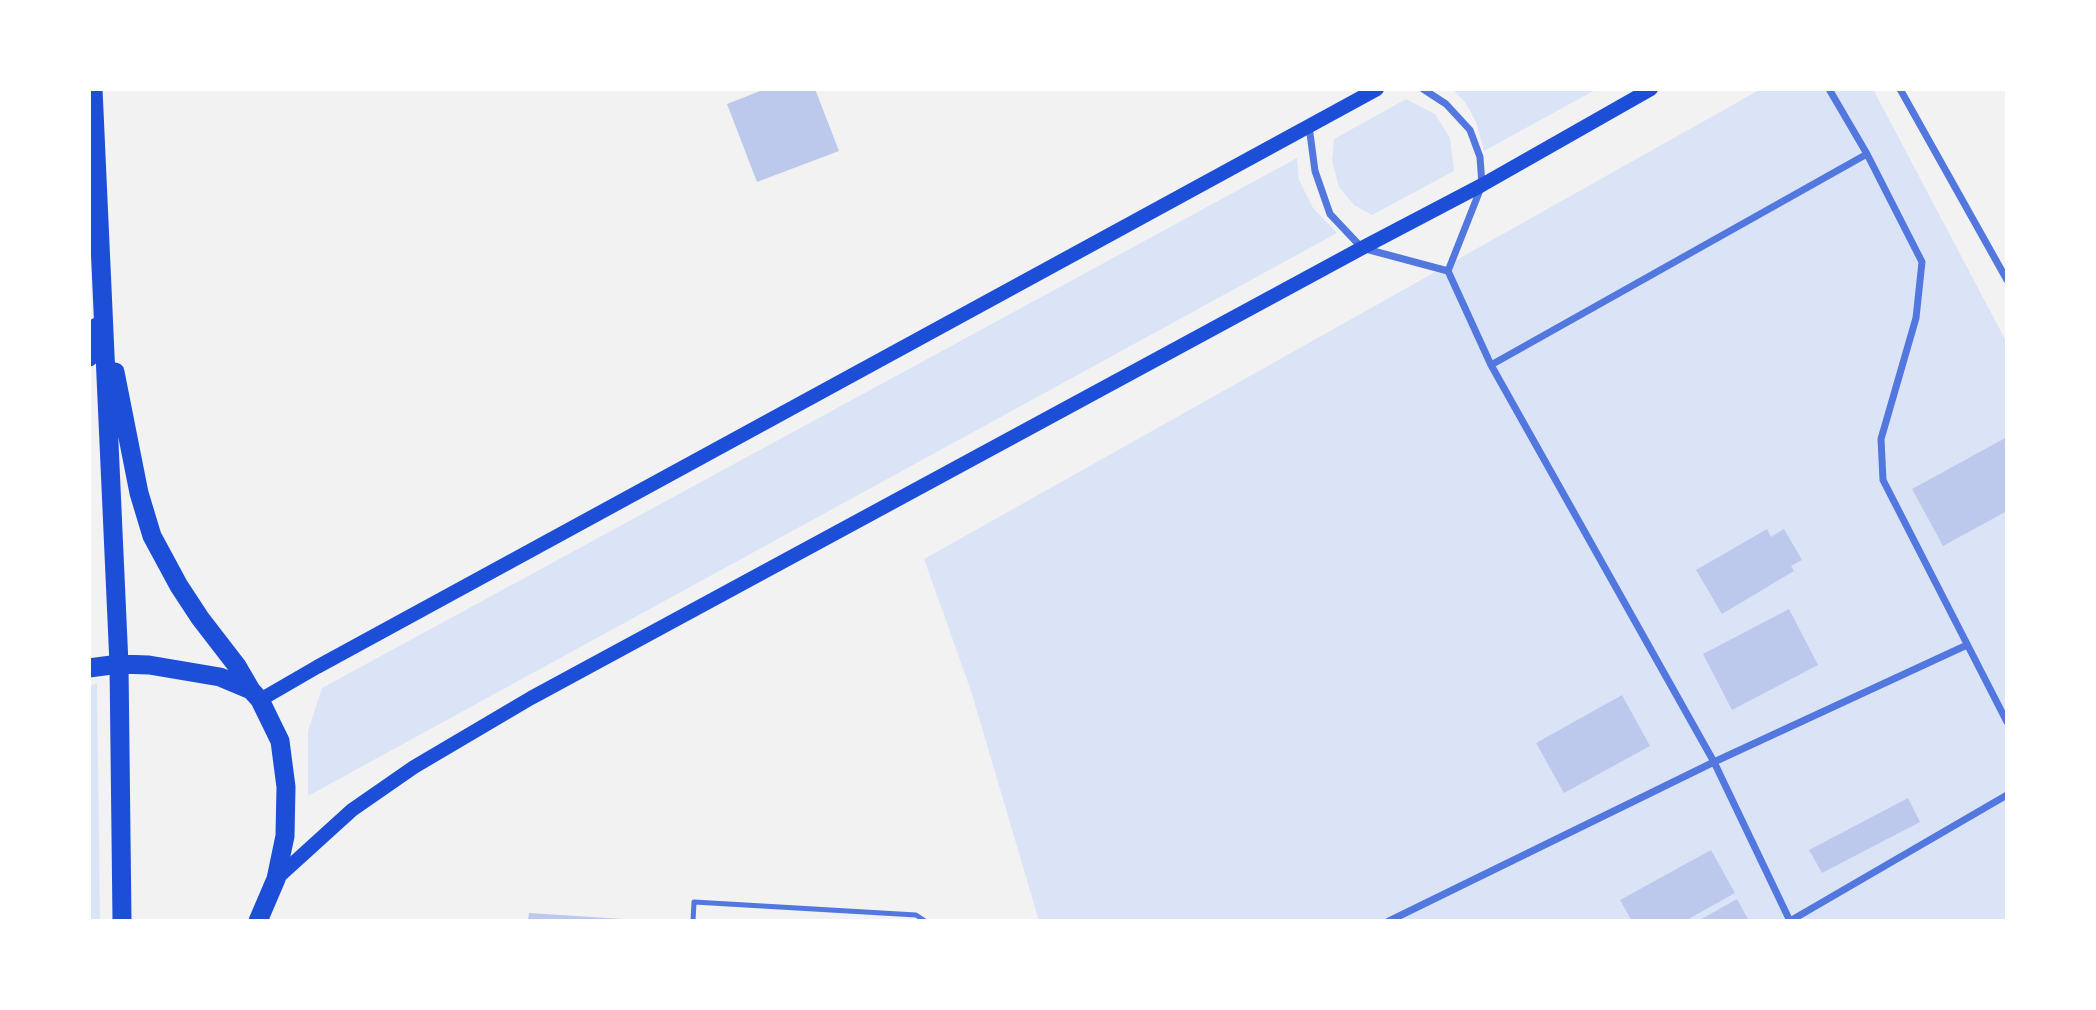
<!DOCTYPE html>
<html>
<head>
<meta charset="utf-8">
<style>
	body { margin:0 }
	#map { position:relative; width:2096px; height:1010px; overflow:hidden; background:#f2f2f2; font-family:Montserrat,sans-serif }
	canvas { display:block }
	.frame { position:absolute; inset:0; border:91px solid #fff; pointer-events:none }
</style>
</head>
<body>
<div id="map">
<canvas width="2096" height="1010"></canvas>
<div class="frame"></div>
</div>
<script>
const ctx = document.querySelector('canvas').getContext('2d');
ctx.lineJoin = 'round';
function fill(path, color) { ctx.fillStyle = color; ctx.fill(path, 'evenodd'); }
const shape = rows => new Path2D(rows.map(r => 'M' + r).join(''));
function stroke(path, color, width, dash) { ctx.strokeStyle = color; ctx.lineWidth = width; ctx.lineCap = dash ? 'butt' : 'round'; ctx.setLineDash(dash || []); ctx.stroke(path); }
fill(shape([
	[1452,89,1597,89,1484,151,1476,122,1465,102],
	[1761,89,1873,89,2007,343,2007,921,1039,921,971,691,924,559],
	[1406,99,1435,114,1450,138,1454,171,1372,215,1354,205,1339,187,1332,161,1334,139],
	[1297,158,1299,180,1313,208,1337,233,308,796,308,731,322,688],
	[97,683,100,921,89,921,89,686]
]), '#dbe4f7');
fill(shape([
	[765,89,815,89,839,151,757,182,727,104],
	[2007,437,2007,511,1943,546,1912,489],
	[1767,529,1771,537,1784,529,1802,560,1791,566,1794,571,1722,614,1696,570],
	[1789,609,1818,665,1732,710,1703,654],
	[1622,695,1650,746,1564,793,1536,743],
	[1908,798,1920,822,1822,873,1809,850],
	[1711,850,1735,893,1685,921,1632,921,1620,900],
	[1737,899,1749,921,1698,921],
	[529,913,623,919,623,921,528,921]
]), '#bdc9ec');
stroke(shape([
	[693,921,694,902,916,915,925,921]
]), '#5277de', 5);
stroke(shape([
	[1423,89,1446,104,1470,130,1480,157,1482,185,1448,271,1491,365,1714,762,1790,921],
	[1829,89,1867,154],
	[1900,89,2007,280],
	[1309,126,1315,171,1330,214,1362,248,1448,271],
	[1491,365,1867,154,1922,262,1916,318,1881,439,1883,480,2007,722],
	[1389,921,1714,762,1967,645],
	[1790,921,2007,795]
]), '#5277de', 7);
stroke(shape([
	[260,700,317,667,1377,89],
	[276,879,352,810,414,767,531,698,1362,248,1482,185,1651,89]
]), '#1d4ed8', 14);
stroke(shape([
	[93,89,119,664,122,921],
	[89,357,97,327],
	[115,372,139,493,152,536,179,586,200,618,237,666,251,690],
	[89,668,119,664,149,665,220,677,251,690,260,700,280,741,286,787,285,836,276,879,258,921]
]), '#1d4ed8', 19);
</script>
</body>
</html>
